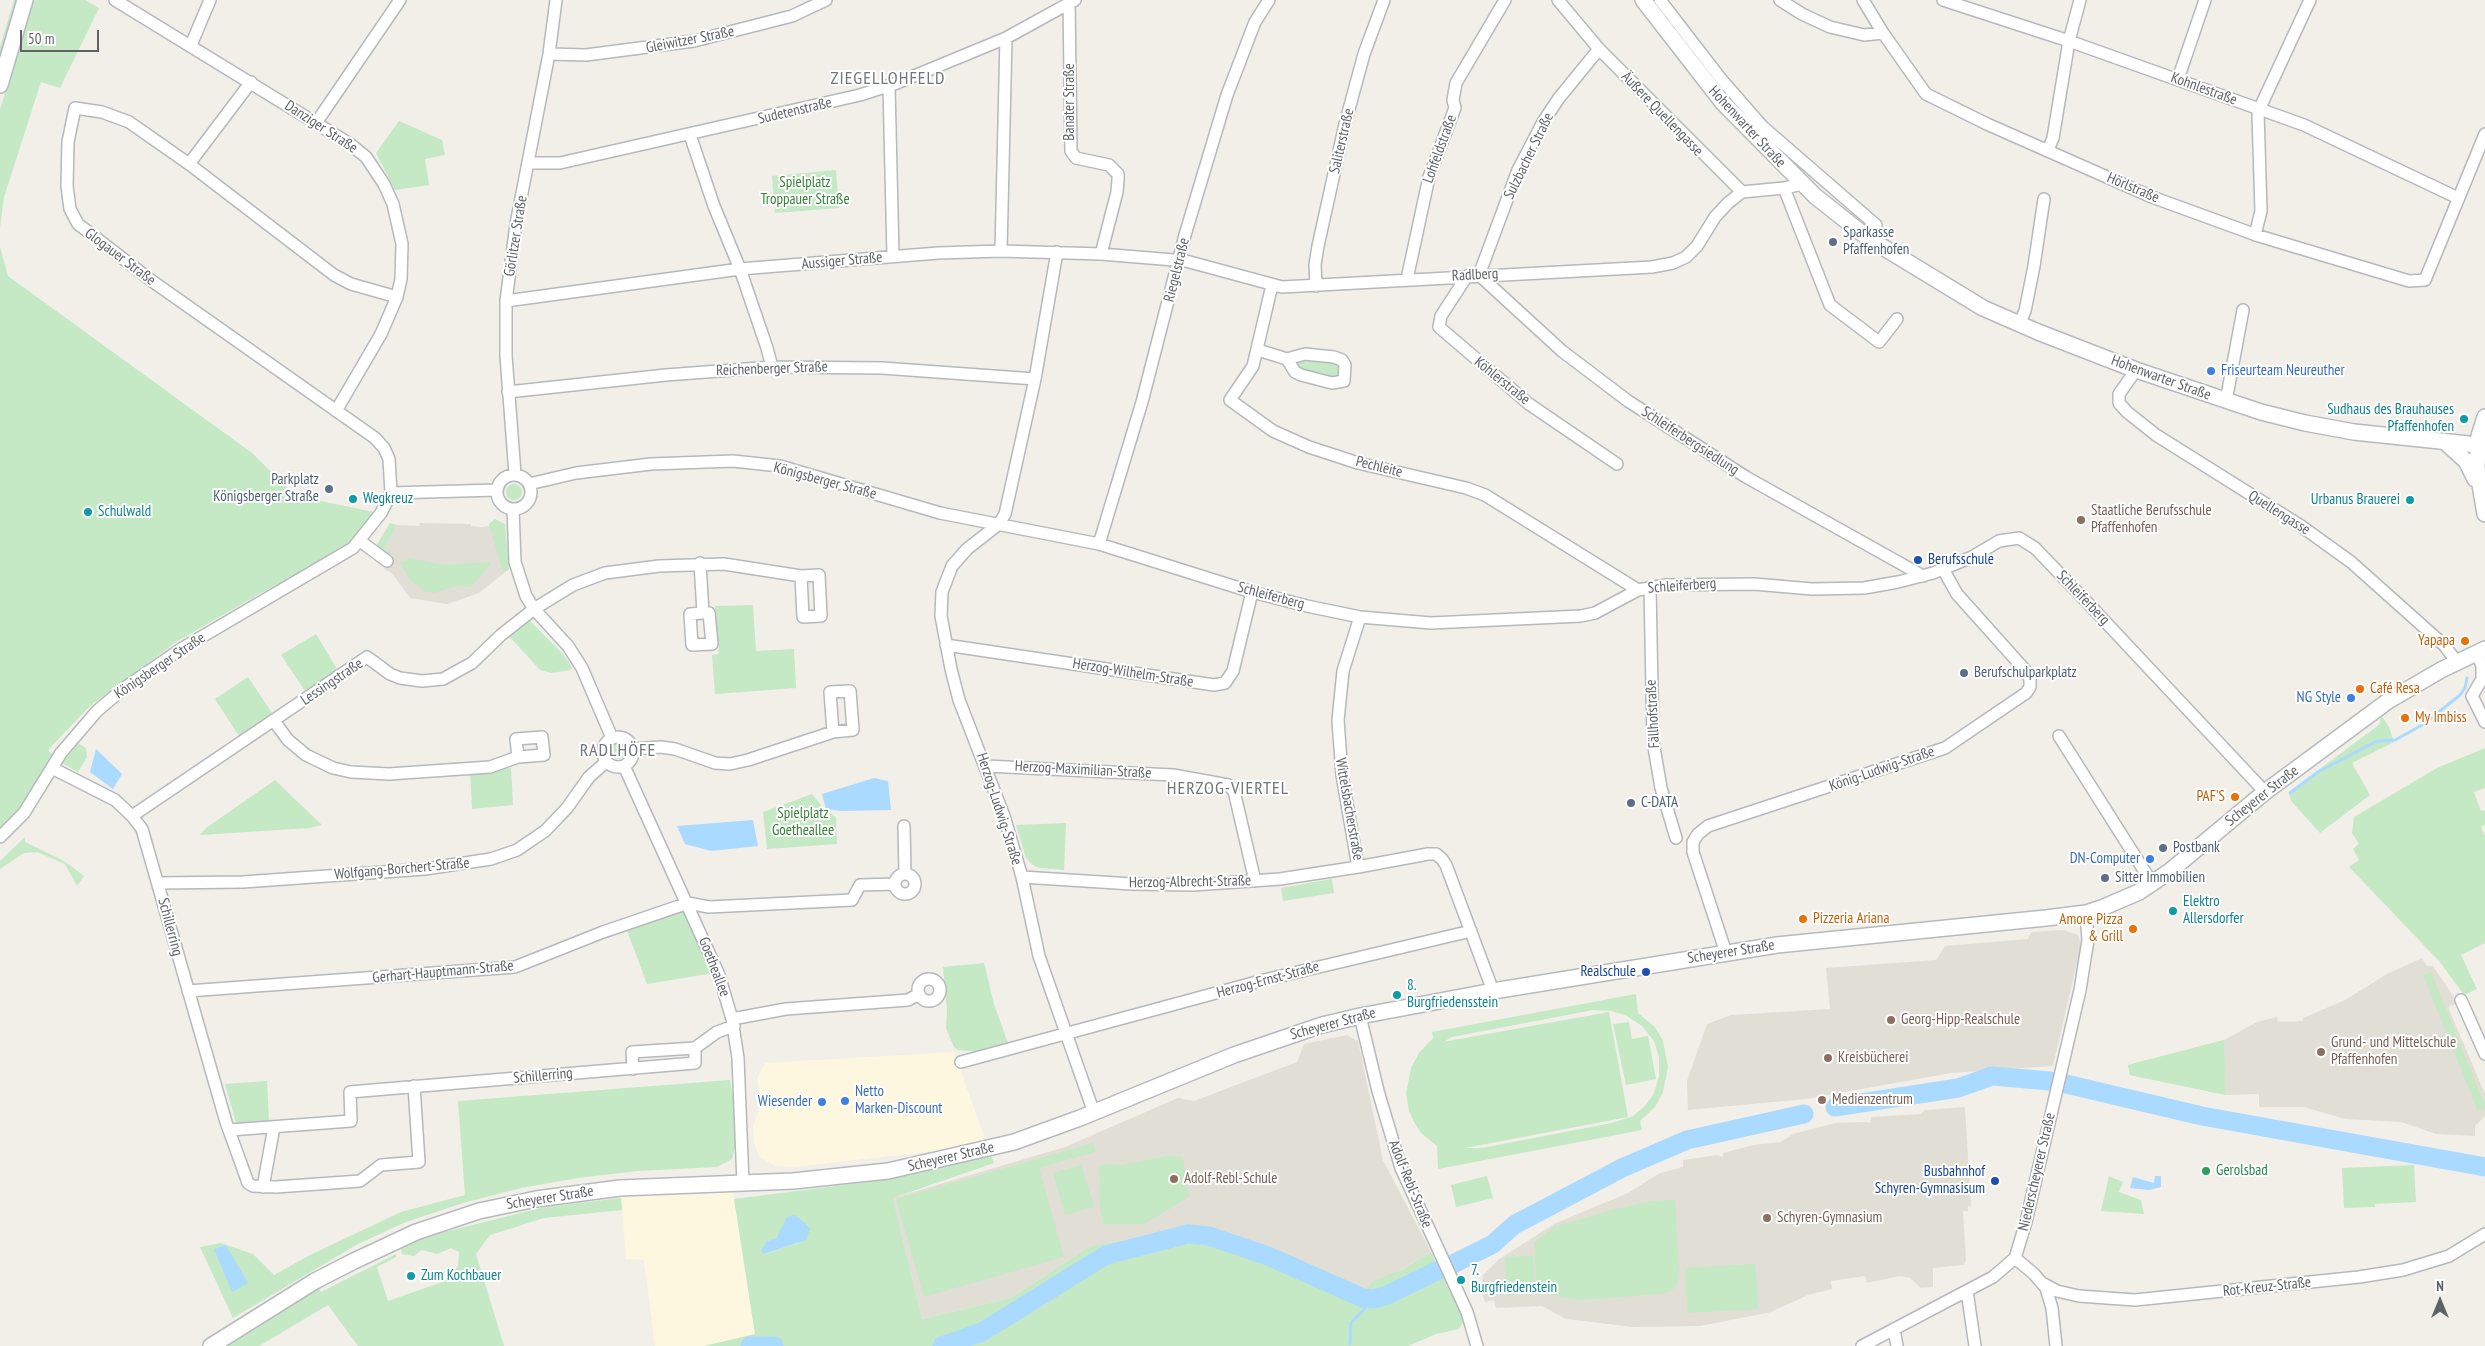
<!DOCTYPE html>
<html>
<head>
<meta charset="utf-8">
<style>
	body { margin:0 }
	#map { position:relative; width:2485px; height:1346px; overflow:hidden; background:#f1efe8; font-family:"PT Sans Narrow",sans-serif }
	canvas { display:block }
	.north { position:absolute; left:2415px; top:1276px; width:50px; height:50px; -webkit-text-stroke:4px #fff; paint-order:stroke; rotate:0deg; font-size:14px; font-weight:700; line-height:20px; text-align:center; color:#5f6368 }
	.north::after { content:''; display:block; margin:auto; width:18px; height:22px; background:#5f6368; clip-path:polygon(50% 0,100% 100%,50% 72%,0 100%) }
	.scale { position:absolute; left:20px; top:30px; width:79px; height:22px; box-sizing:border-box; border:2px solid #5f6368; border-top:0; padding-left:6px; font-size:15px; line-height:18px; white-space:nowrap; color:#5f6368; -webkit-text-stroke:4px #fff; paint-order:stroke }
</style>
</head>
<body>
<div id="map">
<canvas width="2485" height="1346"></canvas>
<div class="north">N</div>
<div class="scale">50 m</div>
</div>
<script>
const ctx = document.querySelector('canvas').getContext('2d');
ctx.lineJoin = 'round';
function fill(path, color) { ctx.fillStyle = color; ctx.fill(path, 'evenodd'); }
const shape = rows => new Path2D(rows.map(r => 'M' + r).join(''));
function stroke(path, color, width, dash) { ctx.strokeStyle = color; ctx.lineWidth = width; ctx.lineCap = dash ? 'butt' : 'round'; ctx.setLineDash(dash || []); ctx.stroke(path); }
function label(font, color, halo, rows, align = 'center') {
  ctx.font = font + ' "PT Sans Narrow",sans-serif'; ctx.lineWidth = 4; ctx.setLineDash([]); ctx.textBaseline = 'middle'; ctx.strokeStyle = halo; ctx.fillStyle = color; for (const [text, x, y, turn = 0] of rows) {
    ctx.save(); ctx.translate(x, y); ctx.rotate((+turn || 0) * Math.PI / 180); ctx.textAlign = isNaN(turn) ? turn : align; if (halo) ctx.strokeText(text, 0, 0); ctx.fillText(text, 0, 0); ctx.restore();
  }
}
fill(shape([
	[954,1052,987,1145,794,1167,775,1166,759,1156,754,1142,753,1126,761,1105,757,1078,765,1063],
	[733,1192,755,1334,704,1346,655,1346,644,1260,626,1259,621,1193]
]), '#fef7e0');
fill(shape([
	[420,523,471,524,471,526,482,527,496,525,509,569,479,593,447,604,410,598,392,573,384,569,391,554,384,549,397,525,419,526],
	[2063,930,2078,935,2081,945,2053,1066,1951,1073,1806,1099,1688,1110,1687,1081,1707,1024,1731,1015,1830,1009,1826,968,1936,960,1945,946,2028,939,2031,932],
	[2422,958,2427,966,2433,966,2458,1003,2448,1007,2485,1094,2485,1116,2475,1126,2475,1136,2436,1134,2401,1122,2345,1119,2304,1107,2259,1107,2259,1094,2226,1095,2130,1075,2128,1065,2224,1040,2257,1022,2277,1017,2278,1022,2303,1021,2303,1018,2345,1000,2387,974],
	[1347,1035,1358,1041,1383,1160,1431,1252,1366,1292,1195,1228,1090,1246,1011,1298,922,1319,893,1198,1065,1147,1178,1098,1194,1101,1297,1062,1304,1044],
	[1965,1107,1971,1206,1968,1206,1968,1211,1963,1211,1966,1260,1964,1265,1933,1268,1933,1287,1921,1288,1910,1278,1900,1276,1867,1283,1865,1276,1831,1281,1832,1289,1808,1295,1771,1312,1700,1326,1634,1327,1566,1319,1542,1306,1496,1308,1494,1300,1485,1302,1481,1288,1483,1275,1498,1260,1554,1224,1628,1193,1660,1173,1683,1167,1683,1160,1717,1155,1723,1157,1723,1153,1753,1145,1781,1142,1793,1134,1835,1123,1865,1122,1870,1123,1871,1117,1921,1114,1925,1110]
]), '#e1ded6');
fill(shape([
	[14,0,17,0,0,59,0,47],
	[32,0,85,0,99,8,60,88,41,82,4,197,0,228,0,110],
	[399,121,442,140,445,155,425,159,429,185,395,190,376,153],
	[836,170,839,208,775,213,772,176],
	[0,247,8,276,252,453,296,496,374,512,364,528,342,550,261,593,176,642,90,706,48,750,54,756,25,804,0,827],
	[1294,356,1342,360,1344,381,1295,372],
	'506 492a8 8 0 1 1 16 0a8 8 0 1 1-16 0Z',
	[495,519,505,524,509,569,503,572,489,524],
	[390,523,397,525,384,549,391,553,389,558,375,548],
	[409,558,444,565,490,562,490,564,471,587,456,586,434,593,424,591,410,579,400,563],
	[753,605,756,651,794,649,796,688,715,694,712,655,719,654,715,606],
	[529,620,563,654,572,668,570,670,551,673,540,670,508,635],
	[316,634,337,669,305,691,281,655],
	[248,677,272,713,239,736,215,699],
	[2381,715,2389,727,2394,742,2352,763,2370,795,2320,833,2291,801,2289,792,2380,724],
	[78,743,86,748,87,757,78,772,62,763],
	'610 751a8 8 0 1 1 16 0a8 8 0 1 1-16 0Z',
	[2485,748,2485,788,2474,792,2481,811,2485,810,2485,825,2481,827,2485,836,2485,943,2461,955,2477,989,2464,995,2440,962,2349,867,2359,860,2353,849,2359,844,2352,833,2354,817,2437,768],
	[511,768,513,805,472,809,470,770],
	[275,780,322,825,310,828,200,835,206,828],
	[812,794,826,811,836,817,837,844,767,849,763,812],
	[1066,823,1064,870,1039,868,1033,865,1026,858,1016,825],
	[25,837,25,842,64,861,84,876,77,886,65,864,37,852,24,853,0,869,0,861],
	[1332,879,1334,893,1283,901,1281,888],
	[679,911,686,912,714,973,647,984,626,928],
	[984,963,994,1004,1009,1046,980,1052,958,1050,954,1047,946,1028,947,1010,943,967],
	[2431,972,2485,1105,2485,1108,2478,1111,2423,975],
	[1636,994,1638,1013,1655,1027,1663,1041,1668,1067,1663,1092,1655,1107,1640,1121,1642,1130,1438,1169,1437,1146,1421,1133,1414,1122,1409,1111,1406,1093,1411,1068,1419,1053,1433,1038,1432,1032],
	[1593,1010,1612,1011,1627,1016,1642,1026,1654,1041,1659,1057,1659,1077,1653,1095,1644,1107,1633,1116,1612,1123,1482,1148,1465,1148,1628,1117,1609,1012,1443,1042,1452,1037],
	[1629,1022,1632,1039,1648,1036,1656,1079,1626,1085,1613,1024],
	[2224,1040,2226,1095,2130,1075,2128,1065],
	[730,1080,734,1103,735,1148,732,1159,717,1167,637,1171,578,1178,521,1188,463,1203,406,1222,358,1244,233,1318,200,1247,221,1243,253,1254,274,1275,310,1255,401,1212,465,1195,458,1101],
	[267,1081,269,1121,236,1123,225,1084],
	[1093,1143,1095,1152,1039,1168,1064,1257,924,1297,896,1199],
	[990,1152,994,1163,893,1198,922,1319,1011,1298,1090,1246,1195,1228,1365,1292,1373,1281,1402,1270,1431,1252,1464,1320,1459,1329,1436,1334,1408,1346,704,1346,755,1334,734,1199,883,1180],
	[776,1240,798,1243,765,1254,767,1241],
	[1167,1156,1183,1157,1189,1197,1144,1224,1103,1224,1100,1207,1099,1166,1103,1164,1122,1165],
	[1081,1165,1094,1207,1065,1215,1053,1173],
	[2414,1165,2416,1202,2375,1204,2375,1207,2344,1208,2342,1168],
	[1487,1176,1493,1198,1456,1207,1451,1185],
	[2109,1176,2123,1182,2119,1192,2141,1200,2144,1214,2101,1211],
	[621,1198,622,1210,544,1218,490,1235,476,1254,504,1346,358,1346,328,1305,259,1346,220,1346,318,1287,321,1292,396,1254,396,1257,377,1267,388,1301,445,1281,458,1266,459,1252,451,1248,437,1254,422,1250,414,1256,402,1254,401,1249,410,1244,412,1240,545,1207],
	[1675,1200,1679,1271,1677,1285,1671,1291,1660,1294,1581,1300,1537,1293,1534,1242,1554,1227,1615,1209,1652,1201],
	[1533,1256,1535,1293,1507,1295,1505,1257],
	[1755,1264,1759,1309,1687,1313,1685,1268]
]), '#c5e8c5');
fill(shape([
	[96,749,122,774,113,789,90,772],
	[874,778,888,781,891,810,841,811,826,809,822,794],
	[753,820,758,846,711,851,685,844,677,826],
	[2155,1176,2161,1176,2161,1187,2149,1190,2130,1188,2133,1177,2154,1183],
	[794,1215,803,1221,810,1229,806,1240,764,1254,761,1251,767,1241,776,1239,787,1217],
	[226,1245,248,1283,232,1292,214,1249]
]), '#aadaff');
stroke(shape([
	[2290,793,2318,772,2377,741,2395,740,2424,724,2460,695,2465,688,2467,678],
	[1350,1344,1351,1323,1374,1299]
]), '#aadaff', 3);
stroke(shape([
	[2066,1084,2202,1116,2485,1167],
	[1835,1107,1958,1088,1992,1076,2050,1081],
	[1453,1264,1493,1244,1514,1225,1622,1168,1687,1140,1804,1114],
	[750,1346,774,1346],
	[942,1346,982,1332,1106,1255,1188,1234,1209,1236,1268,1256,1363,1298,1374,1299,1385,1296,1439,1270]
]), '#aadaff', 19);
const street = shape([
	[115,0,350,144,366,157,384,184,393,204,402,244,401,279,397,297,381,334,336,411],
	[1069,0,1071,151,1076,158,1109,165,1118,174,1118,180,1117,192,1101,254],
	[1558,0,1599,49,1742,192,1784,188,1803,184],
	[1660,0,1721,79,1763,127,1876,225,1868,238],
	[1780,0,1802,14,1830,27,1864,35,1883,33,1926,94,1987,124,2152,197,2259,236,2409,281,2425,280,2485,134],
	[1863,0,1883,33],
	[1943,0,2069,41,2304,125,2458,198],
	[191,45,210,0],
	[549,54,586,55,694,41,792,16,826,0],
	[2178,79,2205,0],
	[889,86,893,256],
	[316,123,400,0],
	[690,135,714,206,740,269,767,348,772,367],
	[2048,150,2053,138,2069,41,2080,0],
	[528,163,560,163,860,95,897,83,1006,38,1075,0],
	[189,164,251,82],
	[1784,188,1830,305,1879,342,1897,319],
	[2255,235,2261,211,2258,112,2310,0],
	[1001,251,1006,38],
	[1057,252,1035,379,1005,514,999,524,967,549,952,566,942,592,941,616,951,669,959,700,1004,816,1022,877,1039,956,1094,1113],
	[1479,275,1562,351,1628,401,1746,477,1923,576],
	[1479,275,1518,170,1543,122,1559,98,1599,49],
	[1467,276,1441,316,1439,327,1529,404,1617,464],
	[1407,279,1429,177,1455,108,1453,100,1456,83,1505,0],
	[1272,285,1253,366,1230,400,1273,431,1309,447,1358,463,1466,488,1485,495,1638,590],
	[1316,286,1315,265,1318,246,1345,124,1364,54,1384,0],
	[506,301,740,269,938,253,1001,251,1101,254,1186,261,1282,287,1652,267,1673,263,1686,257,1697,246,1715,217,1728,203,1742,192],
	[2019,324,2025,311,2034,266,2044,199],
	[1258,350,1287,359,1305,354,1334,357,1342,360,1345,365,1344,381,1332,383,1301,375,1295,372,1287,359],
	[2136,370,2119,394,2119,403,2127,412,2156,435,2301,526,2351,562,2444,645,2457,662],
	[508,392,666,375,772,367,882,368,1035,379],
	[2226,401,2243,310],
	[515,474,506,356,506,301,516,224,549,54,556,0],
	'497 492a17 17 0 1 1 34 0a17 17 0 1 1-34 0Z',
	[529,484,576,473,651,464,733,461,780,466,940,513,1099,544,1252,592,1307,606,1360,617,1431,623,1581,616,1595,613,1638,590,1666,585,1754,584,1812,589,1864,588,1898,582,1933,573,1972,557,1999,541,2019,538,2035,548,2084,599,2265,792],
	[391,493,497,490],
	[513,509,515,562,526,596,534,609,568,646,582,668,612,738],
	[360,541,387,561],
	[1099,544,1142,402,1185,235,1227,95,1255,22,1269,0],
	[700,563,703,613],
	[1650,587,1653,741,1661,788,1676,838],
	[703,613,709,613,712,644,692,645,690,614,703,613],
	[1360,617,1343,671,1338,720,1342,775,1358,867,1428,854,1436,854,1442,859,1446,865,1493,991],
	[946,645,1214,685,1225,683,1233,671,1252,592],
	[2477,653,2482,666,2482,679,2472,696,2485,722],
	[274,721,288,740,306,755,333,768,351,772,389,774,490,767,518,757,544,755,542,737,516,739,518,757],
	[2059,736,2152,883],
	'603 752a15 15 0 1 1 30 0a15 15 0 1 1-30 0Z',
	[633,749,661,747,675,749,715,763,730,764,748,760,833,732,853,730,850,691,830,692,833,732],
	[624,766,719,975,732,1019,738,1058,743,1183],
	[986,766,1173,775,1228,785,1234,791,1255,881],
	[52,768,115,800,132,816,142,829,226,1122,248,1183,253,1186,276,1187,360,1181,381,1165,419,1162,414,1086],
	[132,816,367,657,390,674,400,678,422,681,443,679,472,663,501,635,534,609,573,585,605,573,659,566,724,564,801,576,819,575,821,616,803,617,801,576],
	[904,826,905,874],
	[0,837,24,813,61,753,97,711,123,689,181,649,353,548,381,513,391,493,389,459,384,448,375,438,152,281,78,224,70,209,67,186,68,142,75,108,102,112,129,122,189,164,334,275,351,284,397,297],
	'895 884a10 10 0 1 1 20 0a10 10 0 1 1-20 0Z',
	[1022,877,1132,884,1193,885,1280,879,1358,867],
	[158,883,243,882,425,869,491,859,517,850,545,831,567,808,589,777,606,762],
	[1726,953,1693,852,1693,842,1698,834,1708,826,1945,748,2026,693,2030,687,2030,679,2025,670,1957,594,1943,569],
	'918 990a11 11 0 1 1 22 0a11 11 0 1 1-22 0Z',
	[188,991,515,967,603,932,688,903,709,907,852,900,860,885,895,884],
	[2461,1000,2485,1054],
	[1360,1016,1378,1091,1401,1168,1467,1312,1477,1346],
	[732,1019,786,1009,908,1000,919,994],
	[961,1062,1264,980,1471,931],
	[633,1069,632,1052,695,1048,717,1032,734,1026],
	[230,1130,351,1121,350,1092,695,1063,695,1048],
	[263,1187,274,1127],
	[2015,1258,2034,1274,2046,1288,2052,1308,2056,1346],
	[2044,1284,2057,1291,2079,1296,2135,1300,2359,1277,2403,1270,2449,1256,2485,1234],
	[1967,1291,1975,1346],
	[1894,1329,1897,1346],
	[1862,1346,1993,1277,2015,1258,2026,1222,2080,990,2088,940,2086,913]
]);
const secondary = shape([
	[1643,0,1723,103,1815,196,1868,238,1983,308,2038,332,2136,370,2261,412,2305,423,2354,432,2478,445],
	[0,85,25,0],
	[2485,417,2479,436,2477,467,2485,514],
	[2444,441,2466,461,2475,479],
	[211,1346,315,1281,354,1261,416,1232,479,1211,536,1199,620,1188,793,1181,888,1171,1014,1142,1080,1118,1234,1055,1322,1025,1360,1016,1493,991,1777,945,2046,918,2086,913,2104,907,2139,892,2170,871,2265,792,2388,701,2441,670,2485,649]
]);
stroke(street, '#b5b8bc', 14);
stroke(secondary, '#b6babf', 18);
stroke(street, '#fff', 11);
stroke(secondary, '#fff', 15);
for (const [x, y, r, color] of [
	[1833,242,5,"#5c6f8a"],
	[2211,371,5,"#3f7fe0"],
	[2464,419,5,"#0f9aa8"],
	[329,489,5,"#5c6f8a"],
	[353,499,5,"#0f9aa8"],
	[2410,500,5,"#0f9aa8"],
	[88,512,5,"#0f9aa8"],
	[2081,520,5,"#8d6e63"],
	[1918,560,5,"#1a4fb4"],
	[2465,641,5,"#e8710a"],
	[1964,673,5,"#5c6f8a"],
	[2360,689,5,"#e8710a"],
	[2351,698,5,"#3f7fe0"],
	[2405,718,5,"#e8710a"],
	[2235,797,5,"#e8710a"],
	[1631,803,5,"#5c6f8a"],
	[2163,848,5,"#5c6f8a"],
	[2150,859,5,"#3f7fe0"],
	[2105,878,5,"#5c6f8a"],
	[2173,911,5,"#0f9aa8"],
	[1803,919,5,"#e8710a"],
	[2133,929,5,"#e8710a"],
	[1646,972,5,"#1a4fb4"],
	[1397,995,5,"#0f9aa8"],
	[1891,1020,5,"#8d6e63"],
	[2321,1052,5,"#8d6e63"],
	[1828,1058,5,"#8d6e63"],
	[1822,1100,5,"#8d6e63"],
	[845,1101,5,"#3f7fe0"],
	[822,1102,5,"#3f7fe0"],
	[2206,1171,5,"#2e9e5b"],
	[1174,1179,5,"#8d6e63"],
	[1995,1181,5,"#1a4fb4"],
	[1767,1218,5,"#8d6e63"],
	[411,1276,5,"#0f9aa8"],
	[1461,1280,5,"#0f9aa8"]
]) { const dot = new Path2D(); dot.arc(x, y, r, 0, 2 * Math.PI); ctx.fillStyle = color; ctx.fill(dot); stroke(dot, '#fff', 2); }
label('15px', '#5f6368', '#fff', [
	["Gleiwitzer Straße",690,40,-11],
	["Kohnlestraße",2204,89,20],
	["Banater Straße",1070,102,-90],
	["Sudetenstraße",795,111,-13],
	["Äußere Quellengasse",1662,114,46],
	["Danziger Straße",321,127,33],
	["Hohenwarter Straße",1747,127,47],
	["Saliterstraße",1342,141,-77],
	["Lohfeldstraße",1440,149,-70],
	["Sulzbacher Straße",1529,156,-64],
	["Hörlstraße",2133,188,23],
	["Görlitzer Straße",516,236,-81],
	["Glogauer Straße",120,257,37],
	["Aussiger Straße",842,261,-5],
	["Riegelstraße",1177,270,-76],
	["Radlberg",1475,275,-3],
	["Reichenberger Straße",772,369,-2],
	["Hohenwarter Straße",2161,378,20],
	["Köhlerstraße",1502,381,39],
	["Schleiferbergsiedlung",1690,441,33],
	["Pechleite",1379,467,14],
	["Königsberger Straße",825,481,15],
	["Quellengasse",2279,513,32],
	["Schleiferberg",1682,586,-4],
	["Schleiferberg",1271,596,15],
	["Schleiferberg",2083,598,46],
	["Königsberger Straße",160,666,-34],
	["Herzog-Wilhelm-Straße",1133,673,9],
	["Lessingstraße",332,682,-34],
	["Fällhofstraße",1653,714,-93],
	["König-Ludwig-Straße",1882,769,-19],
	["Herzog-Maximilian-Straße",1083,770,3],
	["Scheyerer Straße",2262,796,-38],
	["Herzog-Ludwig-Straße",999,809,72],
	["Wittelsbacherstraße",1349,809,80],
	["Wolfgang-Borchert-Straße",402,869,-5],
	["Herzog-Albrecht-Straße",1190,882,-1],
	["Schillerring",170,927,75],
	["Scheyerer Straße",1731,952,-9],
	["Goetheallee",714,967,69],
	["Gerhart-Hauptmann-Straße",443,972,-5],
	["Herzog-Ernst-Straße",1268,980,-15],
	["Scheyerer Straße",1333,1024,-15],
	["Schillerring",543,1076,-5],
	["Scheyerer Straße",951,1157,-13],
	["Niederscheyerer Straße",2037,1172,-77],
	["Adolf-Rebl-Straße",1410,1184,68],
	["Scheyerer Straße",550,1198,-9],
	["Rot-Kreuz-Straße",2267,1287,-6]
]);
label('15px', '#348238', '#fff', [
	["Spielplatz",805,183],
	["Troppauer Straße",805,200],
	["Spielplatz",803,814],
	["Goetheallee",803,831]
]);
label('15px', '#4e5e75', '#fff', [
	["Sparkasse",1843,233],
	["Pfaffenhofen",1843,250],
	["Parkplatz",319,480,"right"],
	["Königsberger Straße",319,497,"right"],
	["Berufschulparkplatz",1974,673],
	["C-DATA",1641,803],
	["Postbank",2173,848],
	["Sitter Immobilien",2115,878]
], 'left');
label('15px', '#366cbe', '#fff', [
	["Friseurteam Neureuther",2221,371,"left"],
	["NG Style",2341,698],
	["DN-Computer",2140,859],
	["Netto",855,1092,"left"],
	["Marken-Discount",855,1109,"left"],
	["Wiesender",812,1102]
], 'right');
label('15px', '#0d838f', '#fff', [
	["Sudhaus des Brauhauses",2454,410,"right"],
	["Pfaffenhofen",2454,427,"right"],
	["Wegkreuz",363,499],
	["Urbanus Brauerei",2400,500,"right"],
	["Schulwald",98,512],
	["Elektro",2183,902],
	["Allersdorfer",2183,919],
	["8.",1407,986],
	["Burgfriedensstein",1407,1003],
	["7.",1471,1271],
	["Burgfriedenstein",1471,1288],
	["Zum Kochbauer",421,1276]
], 'left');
label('15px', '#785e54', '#fff', [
	["Staatliche Berufsschule",2091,511],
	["Pfaffenhofen",2091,528],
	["Georg-Hipp-Realschule",1901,1020],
	["Grund- und Mittelschule",2331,1043],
	["Pfaffenhofen",2331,1060],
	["Kreisbücherei",1838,1058],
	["Medienzentrum",1832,1100],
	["Adolf-Rebl-Schule",1184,1179],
	["Schyren-Gymnasium",1777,1218]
], 'left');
label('15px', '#164399', '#fff', [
	["Berufsschule",1928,560,"left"],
	["Realschule",1636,972],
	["Busbahnhof",1985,1172],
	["Schyren-Gymnasisum",1985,1189]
], 'right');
label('15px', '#c56008', '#fff', [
	["Yapapa",2455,641],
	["Café Resa",2370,689,"left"],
	["My Imbiss",2415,718,"left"],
	["PAF'S",2225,797],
	["Pizzeria Ariana",1813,919,"left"],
	["Amore Pizza",2123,920],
	["& Grill",2123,937]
], 'right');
label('15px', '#27864d', '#fff', [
	["Gerolsbad",2216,1171]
], 'left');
ctx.letterSpacing = '1px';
label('18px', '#70757a', '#fff', [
	["ZIEGELLOHFELD",888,79],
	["RADLHÖFE",618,751],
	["HERZOG-VIERTEL",1228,789]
]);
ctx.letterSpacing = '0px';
</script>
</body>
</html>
